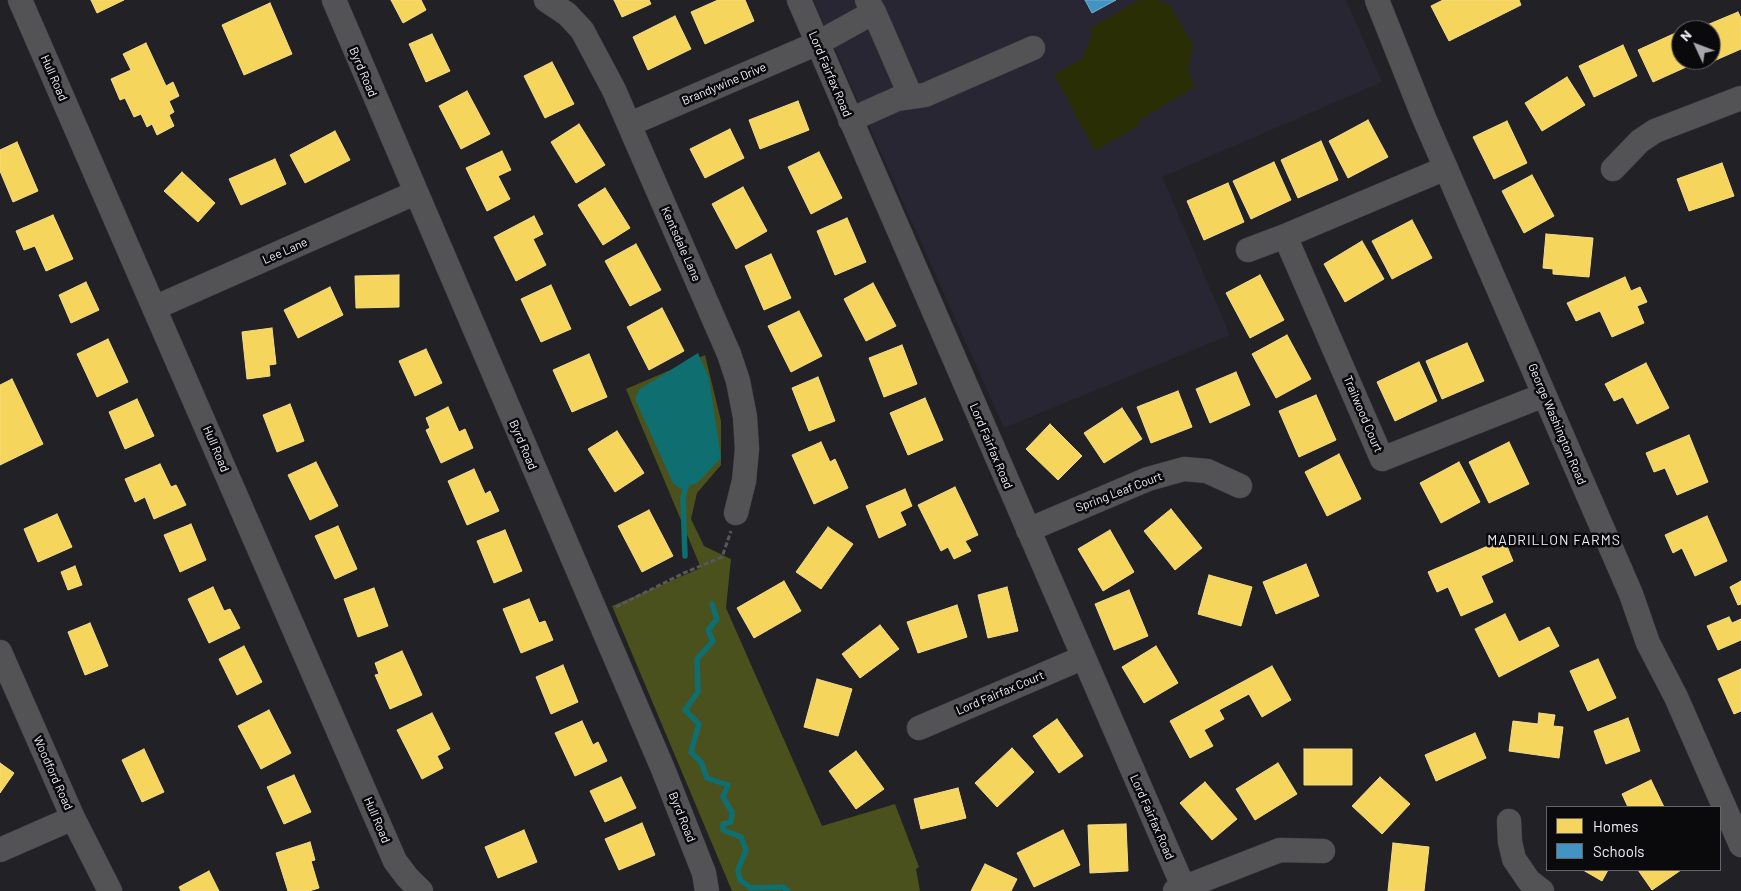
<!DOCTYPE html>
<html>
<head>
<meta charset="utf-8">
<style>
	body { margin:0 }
	#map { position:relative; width:1741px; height:891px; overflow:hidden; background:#222125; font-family:Barlow,sans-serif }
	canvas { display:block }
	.legend { position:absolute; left:1546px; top:806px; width:175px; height:65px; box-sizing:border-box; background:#0a0a0d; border:1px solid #666569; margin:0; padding:6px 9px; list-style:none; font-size:15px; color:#efeef4 }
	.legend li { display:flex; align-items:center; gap:10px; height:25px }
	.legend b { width:25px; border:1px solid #666569 }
	.north { position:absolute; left:1671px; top:20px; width:50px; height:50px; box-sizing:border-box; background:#0a0a0d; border:1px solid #666569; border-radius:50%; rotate:313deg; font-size:14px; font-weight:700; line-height:20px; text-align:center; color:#efeef4 }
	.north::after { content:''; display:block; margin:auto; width:18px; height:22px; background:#a7a6ac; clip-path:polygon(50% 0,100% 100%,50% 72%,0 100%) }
</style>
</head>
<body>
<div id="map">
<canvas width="1741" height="891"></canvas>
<ul class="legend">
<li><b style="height:14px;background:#f6d55c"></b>Homes</li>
<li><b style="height:14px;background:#4393c3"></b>Schools</li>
</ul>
<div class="north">N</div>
</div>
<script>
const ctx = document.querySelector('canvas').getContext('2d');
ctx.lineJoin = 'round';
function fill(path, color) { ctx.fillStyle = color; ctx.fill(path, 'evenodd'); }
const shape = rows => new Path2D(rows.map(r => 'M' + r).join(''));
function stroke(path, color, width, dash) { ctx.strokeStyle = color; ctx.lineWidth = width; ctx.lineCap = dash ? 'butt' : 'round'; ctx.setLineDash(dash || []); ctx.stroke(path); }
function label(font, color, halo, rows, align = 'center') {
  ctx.font = font + ' Barlow,sans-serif'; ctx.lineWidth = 5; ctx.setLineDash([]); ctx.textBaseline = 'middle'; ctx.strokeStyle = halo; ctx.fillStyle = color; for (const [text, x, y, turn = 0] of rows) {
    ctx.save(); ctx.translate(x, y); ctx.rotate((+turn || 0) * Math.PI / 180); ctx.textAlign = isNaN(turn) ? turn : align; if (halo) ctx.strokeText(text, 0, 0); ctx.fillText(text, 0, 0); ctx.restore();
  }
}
fill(shape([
	[813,0,1346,0,1382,82,1162,177,1230,335,1004,428]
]), '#282632');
fill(shape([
	[1139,0,1157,0,1169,4,1193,45,1188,71,1195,87,1138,121,1140,125,1095,151,1054,74,1082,59,1092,35,1089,29]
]), '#292e05');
fill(shape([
	[705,355,721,421,721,465,697,493,691,519,704,546,731,559,726,608,822,826,895,804,919,867,916,869,920,891,732,891,612,606,701,568,626,389]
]), '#4a511c');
fill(shape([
	[698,353,709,378,721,458,697,483,681,489,673,483,636,401,636,396,640,389]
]), '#0f6e70');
const homes = shape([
	[91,0,124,0,97,13,91,0],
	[391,0,421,0,426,10,403,23,391,0],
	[614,0,649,0,651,4,622,17,614,0],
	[718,0,745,0,754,21,705,44,691,12,718,0],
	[1443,0,1519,0,1521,5,1449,41,1431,6,1443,0],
	[270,3,292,54,244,75,222,25,270,3],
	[1738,12,1741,18,1741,49,1709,63,1711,30,1695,30,1738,12],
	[675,16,691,49,648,70,633,37,675,16],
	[1680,31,1681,60,1693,60,1695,63,1653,82,1638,50,1680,31],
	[432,34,450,71,426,82,409,44,432,34],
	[146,43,166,86,173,82,179,96,169,101,174,112,169,115,174,126,157,135,152,124,147,127,141,114,134,117,125,98,120,100,111,79,131,70,123,54,146,43],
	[1623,45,1637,76,1594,97,1579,66,1623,45],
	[552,62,574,104,545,118,524,76,552,62],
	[1567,77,1585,105,1542,131,1525,103,1567,77],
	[467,91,490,134,461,149,439,106,467,91],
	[798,101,809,130,760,149,749,120,798,101],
	[1368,120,1388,157,1348,178,1329,141,1368,120],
	[1507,121,1527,163,1494,179,1473,137,1507,121],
	[579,124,605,165,576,183,551,142,579,124],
	[730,129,744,158,705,178,690,149,730,129],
	[335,131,350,160,305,183,290,155,335,131],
	[1321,141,1338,180,1298,198,1281,160,1321,141],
	[17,142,38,191,13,202,0,171,0,150,17,142],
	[502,151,511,170,498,176,510,199,487,211,466,168,502,151],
	[819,152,842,198,811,214,788,167,819,152],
	[275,159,286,184,241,205,229,179,275,159],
	[1274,162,1291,200,1251,219,1233,181,1274,162],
	[1722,163,1734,196,1689,211,1677,179,1722,163],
	[182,172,215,203,198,222,164,191,182,172],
	[1532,175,1554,216,1524,233,1502,191,1532,175],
	[1228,183,1244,222,1204,240,1187,201,1228,183],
	[743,187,767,231,736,249,712,204,743,187],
	[605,188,630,228,603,245,578,205,605,188],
	[53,215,73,259,46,271,35,246,24,250,16,231,53,215],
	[534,216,543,234,533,239,546,265,516,281,494,237,534,216],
	[847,218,866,262,835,275,817,231,847,218],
	[1412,220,1432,258,1392,279,1372,241,1412,220],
	[1546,234,1593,238,1589,277,1553,274,1553,269,1543,268,1546,234],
	[1362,241,1384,279,1345,302,1324,264,1362,241],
	[636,244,661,290,630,306,605,261,636,244],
	[771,254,791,298,764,310,745,266,771,254],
	[399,275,399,307,356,308,355,276,399,275],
	[1260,275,1284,320,1250,338,1226,293,1260,275],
	[1625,277,1631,291,1640,287,1647,302,1637,306,1644,323,1612,337,1600,311,1576,321,1567,303,1625,277],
	[86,282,99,310,71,323,59,295,86,282],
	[873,283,896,326,866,341,844,299,873,283],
	[551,285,571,329,541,342,521,299,551,285],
	[330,287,343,315,298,338,284,310,330,287],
	[662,308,684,351,649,370,627,327,662,308],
	[799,311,822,356,791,372,768,326,799,311],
	[272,328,276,364,269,365,270,376,247,379,242,332,272,328],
	[1287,335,1311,379,1276,398,1252,354,1287,335],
	[108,339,128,382,97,397,77,354,108,339],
	[1467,343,1484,381,1442,399,1426,361,1467,343],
	[902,345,917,384,884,397,869,358,902,345],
	[426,349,442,383,415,396,399,361,426,349],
	[589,354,607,397,572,412,553,370,589,354],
	[1419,362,1437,401,1395,421,1377,382,1419,362],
	[1646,363,1669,408,1637,424,1623,397,1614,401,1605,384,1646,363],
	[1236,372,1250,405,1210,423,1196,389,1236,372],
	[818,377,835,421,809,431,792,388,818,377],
	[12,379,43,444,0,465,0,385,12,379],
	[1178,391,1192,427,1151,443,1137,407,1178,391],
	[1316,395,1336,440,1299,457,1279,411,1316,395],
	[925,398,943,440,908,455,890,413,925,398],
	[137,399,154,436,125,449,109,412,137,399],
	[290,404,304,441,277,452,263,415,290,404],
	[448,407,459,432,465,429,473,448,441,463,426,430,430,428,426,418,448,407],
	[1122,408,1142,439,1104,463,1084,433,1122,408],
	[1050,424,1082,456,1058,480,1026,449,1050,424],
	[617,431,644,473,615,492,588,449,617,431],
	[1689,435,1708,482,1677,495,1665,468,1654,472,1646,453,1689,435],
	[821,442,830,462,835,459,848,488,814,504,792,455,821,442],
	[1509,442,1529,484,1489,503,1469,462,1509,442],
	[1339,454,1361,499,1327,516,1305,472,1339,454],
	[316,462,338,506,310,520,288,475,316,462],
	[1459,462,1480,502,1441,523,1420,483,1459,462],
	[160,464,171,487,176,485,186,505,154,519,145,497,135,502,125,479,160,464],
	[474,469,485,494,490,491,499,511,467,525,448,481,474,469],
	[955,487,978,535,965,541,971,551,954,559,948,547,941,551,918,505,955,487],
	[905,489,912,506,900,512,906,525,879,538,866,506,905,489],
	[1171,509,1202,548,1175,570,1144,531,1171,509],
	[649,510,673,556,642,572,618,526,649,510],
	[57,514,72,547,38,562,24,529,57,514],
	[1707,516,1727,561,1695,576,1682,548,1673,553,1665,535,1707,516],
	[191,524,206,560,180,572,164,535,191,524],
	[338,526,357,569,335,579,315,536,338,526],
	[828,527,853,544,821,589,796,572,828,527],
	[505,530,522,571,494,583,477,541,505,530],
	[1110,530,1134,572,1103,591,1078,549,1110,530],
	[1504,539,1513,561,1481,576,1493,602,1461,616,1448,587,1437,592,1428,572,1504,539],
	[1306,564,1319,596,1276,614,1263,582,1306,564],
	[75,566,82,585,68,590,61,572,75,566],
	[1209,575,1252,587,1241,626,1198,614,1209,575],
	[784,581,801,611,754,638,737,608,784,581],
	[1741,581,1741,604,1738,605,1730,587,1741,581],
	[213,587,224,611,230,609,240,628,209,643,188,599,213,587],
	[1007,587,1018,631,988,638,978,595,1007,587],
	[374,588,388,626,358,637,344,599,374,588],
	[1129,590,1148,636,1114,650,1095,604,1129,590],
	[529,599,539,623,545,621,553,640,521,653,503,609,529,599],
	[957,605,967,637,918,653,907,622,957,605],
	[1505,614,1519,642,1549,627,1559,646,1499,677,1475,629,1505,614],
	[1729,617,1732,623,1741,619,1741,640,1718,650,1707,626,1729,617],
	[90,623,108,666,85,675,68,632,90,623],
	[880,625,899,649,860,678,842,654,880,625],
	[244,646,262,682,237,695,219,659,244,646],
	[1156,646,1178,683,1144,703,1122,667,1156,646],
	[402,651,422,695,390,709,375,675,379,674,375,663,402,651],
	[1598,659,1616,698,1588,711,1570,671,1598,659],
	[563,665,578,702,551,714,536,677,563,665],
	[1272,666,1291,700,1262,717,1249,694,1219,710,1224,719,1204,730,1213,746,1190,758,1170,721,1272,666],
	[1741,669,1741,711,1734,714,1718,679,1741,669],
	[817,679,852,689,838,736,804,727,817,679],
	[269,710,291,753,261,769,238,726,269,710],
	[432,713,450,749,437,756,443,768,422,779,397,730,432,713],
	[1539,713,1555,715,1553,726,1563,727,1559,758,1509,751,1513,721,1538,724,1539,713],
	[1628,718,1640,751,1606,764,1594,731,1628,718],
	[1057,719,1083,756,1059,773,1033,736,1057,719],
	[582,721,593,745,598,742,607,761,575,776,555,733,582,721],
	[1475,733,1486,758,1436,781,1425,755,1475,733],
	[1012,748,1034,772,997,807,975,783,1012,748],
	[144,749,164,792,142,802,122,760,144,749],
	[1304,749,1352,749,1352,785,1304,785,1304,749],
	[856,751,884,789,856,809,829,771,856,751],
	[0,763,14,773,0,793,0,763],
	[1278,763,1297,794,1255,820,1236,789,1278,763],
	[294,775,311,812,284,824,267,787,294,775],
	[621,777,636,808,605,822,590,791,621,777],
	[1380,777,1410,804,1382,834,1352,806,1380,777],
	[1651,780,1664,807,1628,807,1622,794,1651,780],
	[1205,782,1237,819,1212,840,1180,803,1205,782],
	[958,788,966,818,921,829,914,799,958,788],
	[642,823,655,855,619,870,605,839,642,823],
	[1126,824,1128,871,1090,873,1088,825,1126,824],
	[524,830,537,862,498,878,485,847,524,830],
	[1063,830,1080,865,1034,887,1017,853,1063,830],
	[310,842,315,860,311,861,319,888,309,891,288,891,276,853,310,842],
	[1393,843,1429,847,1424,891,1388,891,1393,843],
	[985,864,1017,879,1011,891,971,891,985,864],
	[1583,870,1608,870,1602,881,1583,870],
	[1638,870,1681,870,1652,890,1638,870],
	[209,871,219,891,181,891,179,887,209,871]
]);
fill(homes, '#f6d55c');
stroke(homes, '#f4dc8a', 1);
const schools = shape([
	[1085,0,1116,0,1092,13,1085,0]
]);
fill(schools, '#4393c3');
stroke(schools, '#77aed2', 1);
stroke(shape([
	[685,556,683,497,688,480],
	[712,604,717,619,708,630,713,641,697,659,698,692,685,710,699,724,691,752,701,762,707,778,728,785,723,797,732,812,731,822,723,824,723,830,741,837,746,850,738,870,740,880,751,888,783,887,788,891]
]), '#0f6e70', 5.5);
const minor = shape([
	[20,0,395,861,407,877,421,891],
	[334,0,663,769,704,873,707,891],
	[546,0,567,14,582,30,614,90,729,354,738,381,745,417,747,449,744,481,736,513],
	[799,0,1185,891],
	[867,0,874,12,911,97],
	[1377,0,1424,118,1631,594,1648,643,1676,697,1741,845],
	[850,120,897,99,925,95,1033,48],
	[630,124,818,43,874,12],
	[1613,169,1640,141,1655,131,1741,98],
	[1285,236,1382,459,1544,395],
	[1248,250,1285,236,1446,168],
	[154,308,415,193],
	[1028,530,1148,479,1184,469,1207,471,1240,486],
	[0,652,73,818,110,891],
	[919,728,1082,658],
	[1509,821,1510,842,1514,859,1529,881,1542,891],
	[0,850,73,818],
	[1175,891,1280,850,1323,851]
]);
stroke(minor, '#3d3c40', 25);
stroke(shape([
	[616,607,684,573,722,557,731,531]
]), '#58575a', 3, [5, 2.5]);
stroke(minor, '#535255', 24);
label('12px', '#efeef4', '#0a0a0d', [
	["Byrd Road",363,72,67],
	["Lord Fairfax Road",830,74,67],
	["Hull Road",54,78,66],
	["Brandywine Drive",724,84,-23],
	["Kentsdale Lane",681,244,66],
	["Lee Lane",285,251,-24],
	["Trailwood Court",1363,414,67],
	["George Washington Road",1557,424,67],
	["Byrd Road",523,445,67],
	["Lord Fairfax Road",991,446,67],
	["Hull Road",216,449,67],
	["Spring Leaf Court",1119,492,-21],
	["Lord Fairfax Court",1000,693,-23],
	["Woodford Road",53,773,66],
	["Byrd Road",682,817,68],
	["Lord Fairfax Road",1152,817,66],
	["Hull Road",377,820,67]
]);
ctx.letterSpacing = '1px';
label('14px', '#efeef4', '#0a0a0d', [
	["MADRILLON FARMS",1554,540]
]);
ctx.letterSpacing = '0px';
</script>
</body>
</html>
